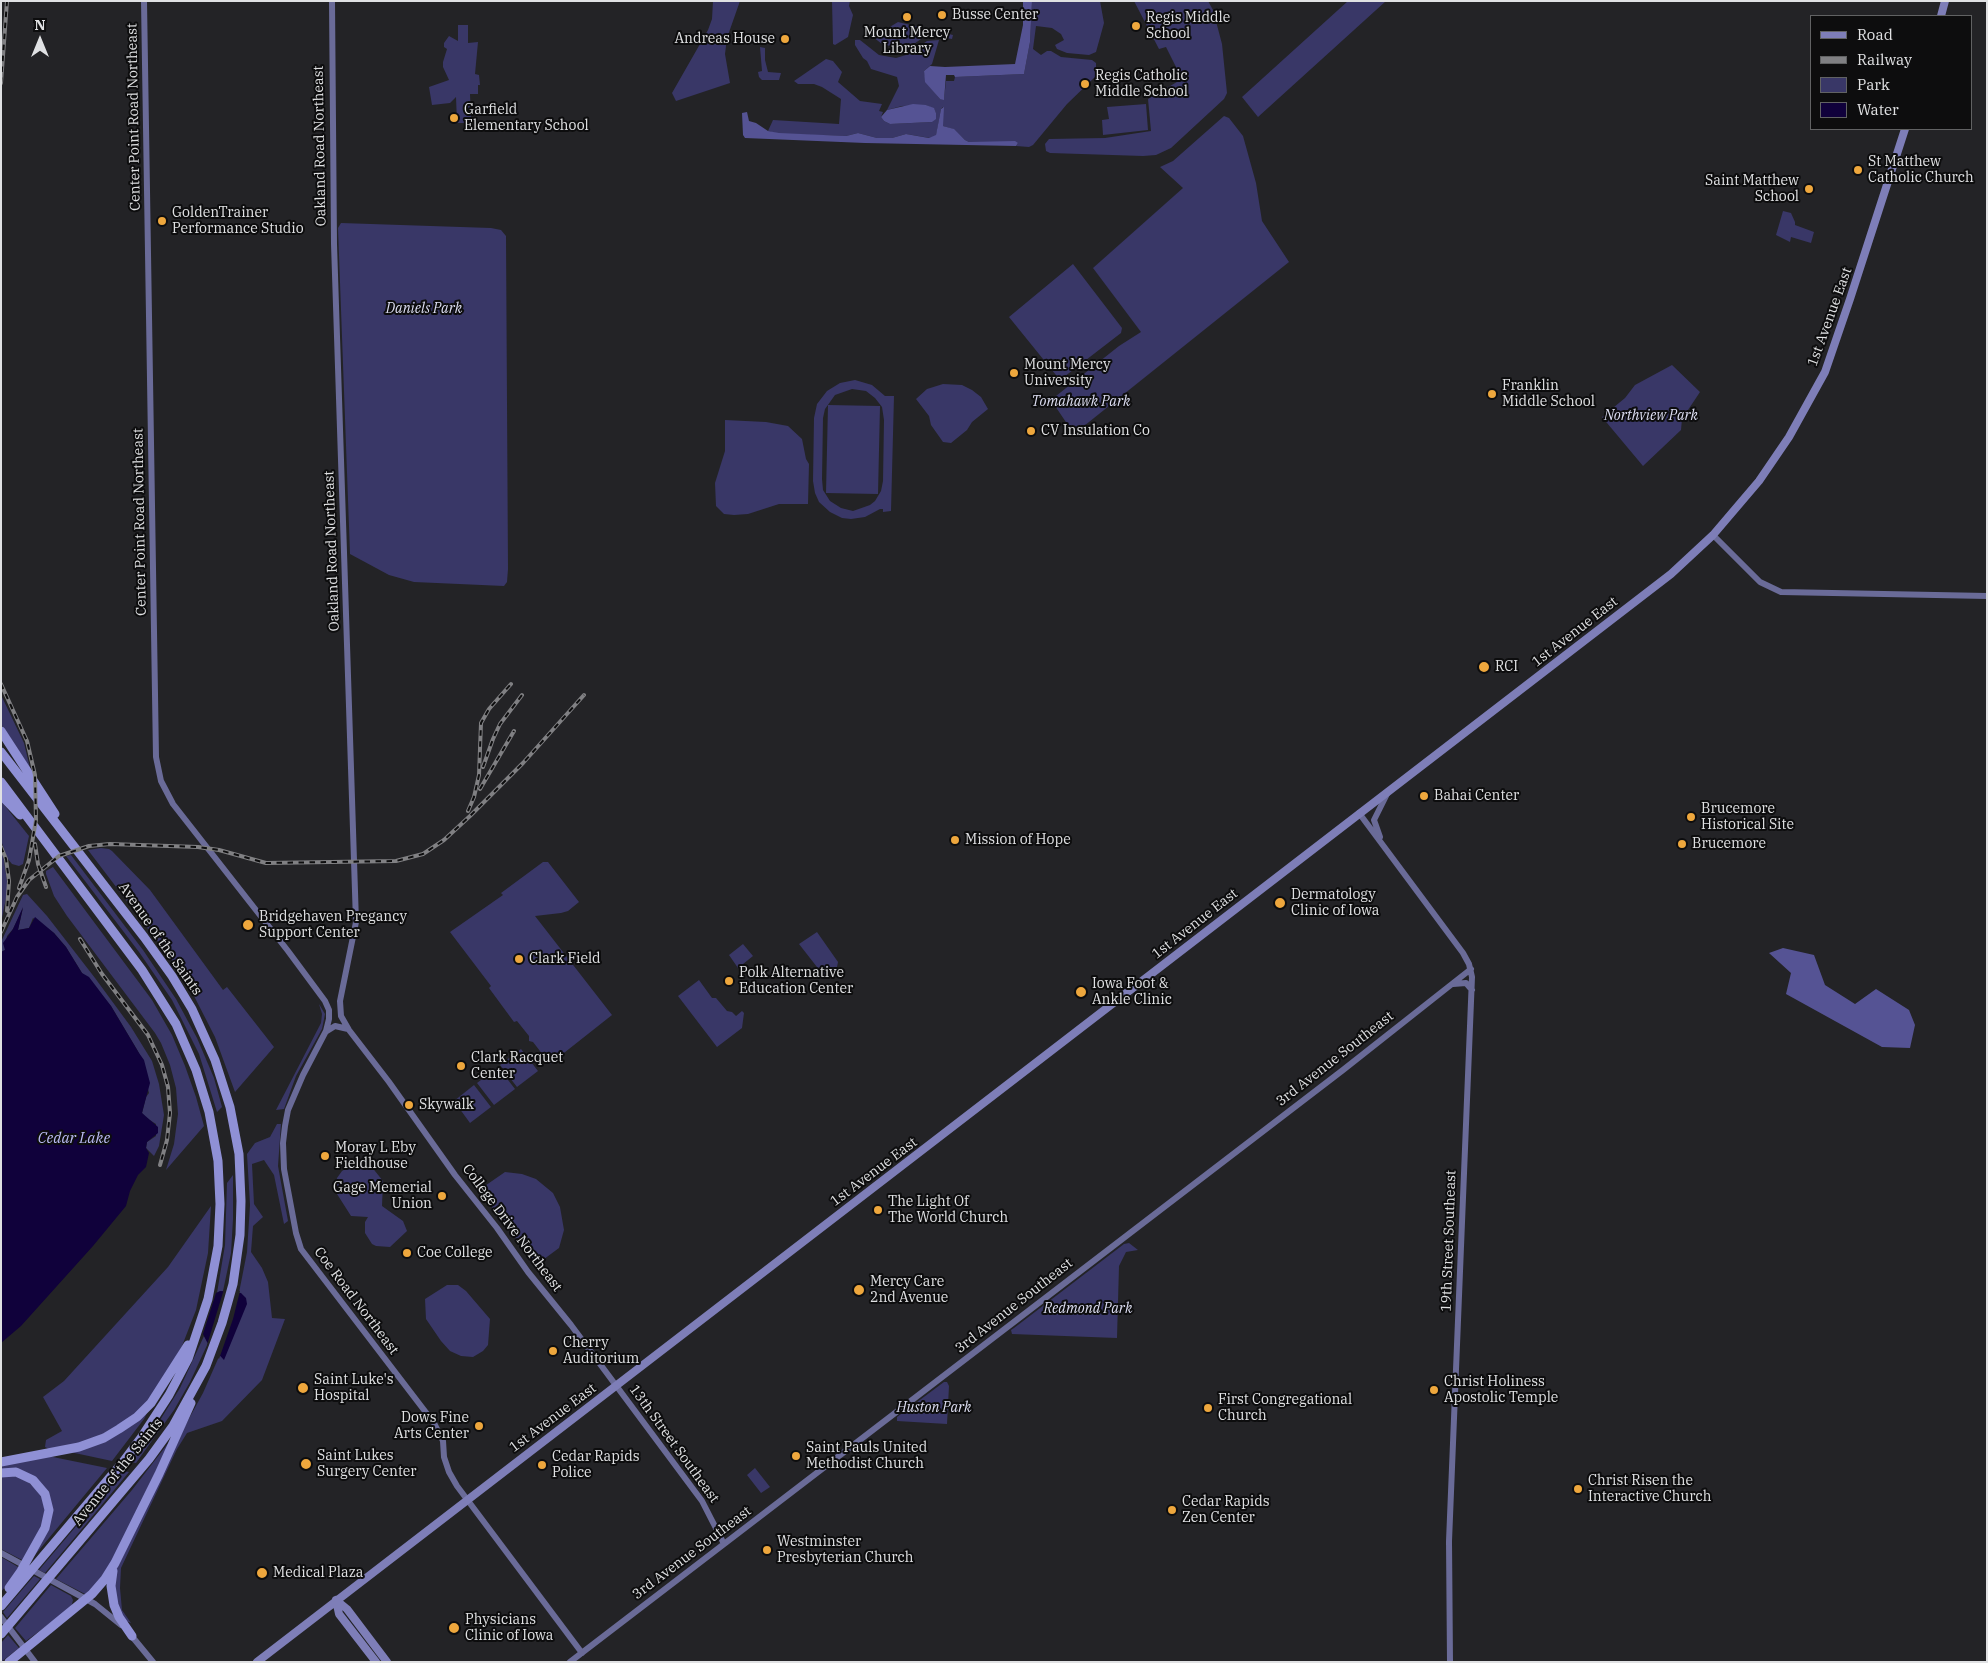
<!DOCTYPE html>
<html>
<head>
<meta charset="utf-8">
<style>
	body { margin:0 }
	#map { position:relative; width:1988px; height:1663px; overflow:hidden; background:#232326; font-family:"IBM Plex Serif",serif }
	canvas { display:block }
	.frame { position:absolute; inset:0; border:2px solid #e0e1e3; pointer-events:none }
	.legend { position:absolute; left:1810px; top:15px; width:162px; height:115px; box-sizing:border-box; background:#0d0d0e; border:1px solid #616263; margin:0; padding:6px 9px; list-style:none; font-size:15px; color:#e0e1e3 }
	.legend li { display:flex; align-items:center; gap:10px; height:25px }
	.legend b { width:25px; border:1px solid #616263 }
	.north { position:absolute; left:15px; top:15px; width:50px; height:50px; -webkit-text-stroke:4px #0d0d0e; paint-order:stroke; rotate:0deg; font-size:14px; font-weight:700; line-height:20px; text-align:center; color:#e0e1e3 }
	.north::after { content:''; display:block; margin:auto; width:18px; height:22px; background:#e0e1e3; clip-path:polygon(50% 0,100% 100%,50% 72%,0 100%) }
</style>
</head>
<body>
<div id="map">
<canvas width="1988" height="1663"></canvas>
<div class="frame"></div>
<ul class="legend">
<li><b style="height:6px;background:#7e7eb8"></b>Road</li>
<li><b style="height:6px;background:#808083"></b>Railway</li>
<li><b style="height:14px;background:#393767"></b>Park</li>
<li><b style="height:14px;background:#10013b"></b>Water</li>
</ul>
<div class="north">N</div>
</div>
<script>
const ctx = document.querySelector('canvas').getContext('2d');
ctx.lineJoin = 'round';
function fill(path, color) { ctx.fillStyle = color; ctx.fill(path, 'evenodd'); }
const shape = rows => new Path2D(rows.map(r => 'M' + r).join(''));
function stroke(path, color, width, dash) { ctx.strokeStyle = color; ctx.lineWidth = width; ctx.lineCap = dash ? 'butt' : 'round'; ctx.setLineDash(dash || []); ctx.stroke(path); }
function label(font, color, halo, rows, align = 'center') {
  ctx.font = font + ' "IBM Plex Serif",serif'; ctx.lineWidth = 4; ctx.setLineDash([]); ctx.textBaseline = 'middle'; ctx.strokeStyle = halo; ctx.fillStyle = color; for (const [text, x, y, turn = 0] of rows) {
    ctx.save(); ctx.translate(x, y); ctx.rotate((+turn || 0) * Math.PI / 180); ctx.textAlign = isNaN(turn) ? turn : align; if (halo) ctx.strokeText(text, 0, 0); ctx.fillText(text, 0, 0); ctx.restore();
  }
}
fill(shape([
	[713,1,740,1,727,38,725,54,730,83,676,101,672,93,708,30,712,19],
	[832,1,850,1,849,6,853,15,848,37,835,45,833,44],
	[1032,1,1100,1,1104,23,1096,52,1089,55,1067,53,1057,49,1055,45,1064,40,1061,34,1052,28,1036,26,1033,49,1041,55,1047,51,1051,51,1061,57,1092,60,1096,63,1096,76,1067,104,1033,145,1029,147,1016,146,1018,143,969,142,965,140,953,129,943,126,943,107,941,109,936,136,930,138,906,134,892,138,877,138,858,133,846,136,779,134,768,131,773,120,839,124,841,99,822,87,814,84,798,84,794,81,826,59,833,61,842,72,838,82,860,101,882,104,879,111,883,112,881,117,884,121,890,124,932,122,936,113,934,109,926,105,902,106,887,110,899,86,897,77,871,69,867,61,863,58,855,45,855,40,860,40,879,55,896,58,906,55,927,41,939,40,932,64,924,71,926,82,940,99,944,99,946,81,954,81,955,77,1024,74,1030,42],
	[1134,1,1208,1,1213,10,1222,44,1227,93,1224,99,1171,148,1156,155,1143,156,1050,153,1046,151,1045,144,1049,139,1105,138,1151,131,1148,99,1182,79,1166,47,1159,49],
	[1348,1,1386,1,1258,117,1242,97],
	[898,22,953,35,952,39,930,35,921,39,904,51,894,53,894,47,882,44,873,37],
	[458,25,468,25,468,43,478,42,475,74,479,75,480,85,478,85,478,94,470,94,471,117,464,123,457,123,456,97,450,103,432,105,429,87,449,80,443,67,443,62,447,49,444,47,444,43,449,36,458,41],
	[760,47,765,48,765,60,768,72,781,73,779,80,762,80,759,77,758,72,762,71],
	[1146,104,1148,130,1103,135,1102,120,1109,119,1107,107],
	[1224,116,1229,118,1243,136,1256,183,1262,221,1289,262,1074,434,1051,400,1119,346,1141,332,1093,268,1183,188,1160,167,1173,161],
	[1783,211,1791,213,1795,222,1795,225,1814,232,1811,243,1791,237,1790,242,1776,235],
	[341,223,491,228,501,230,506,236,508,569,507,582,504,586,414,582,389,575,350,554,338,228],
	[1073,264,1122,328,1121,333,1060,380,1009,317],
	[1672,365,1700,392,1682,419,1681,430,1643,466,1602,417,1625,398,1635,385],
	[855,380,872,385,885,396,894,396,891,511,883,512,883,509,880,509,865,517,851,519,842,518,830,512,819,502,815,493,813,481,814,418,817,404,827,391,840,383],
	[852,389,866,391,875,398,882,407,884,420,883,481,881,491,875,501,870,505,853,511,841,508,830,501,823,490,822,479,823,418,825,409,835,395],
	[943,384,962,385,972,390,981,397,988,409,972,422,967,430,951,443,943,442,931,425,929,416,916,399,927,389],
	[828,405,880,406,878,494,826,493],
	[725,420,766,422,788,426,802,439,806,459,809,464,808,504,779,504,748,514,734,515,724,514,716,506,715,483,725,451],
	[1,695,24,743,30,768,1,724],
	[1,801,29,836,23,864,19,866,12,864,7,858,1,840],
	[101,848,109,849,112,851,150,890,223,990,227,987,274,1047,235,1092,215,1037,193,994,171,959,88,850],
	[3,854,8,888,1,923,1,855],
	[71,855,143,950,176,999,197,1038,214,1078,222,1107,217,1112,199,1054,172,1000,139,952,66,856],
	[543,862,548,862,579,902,568,911,561,913,535,916,612,1015,550,1064,533,1042,529,1041,529,1036,517,1021,514,1022,489,988,491,986,450,932,503,895,501,893],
	[53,867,152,1000,172,1035,185,1066,196,1097,204,1126,166,1170,174,1144,178,1114,176,1088,170,1065,161,1043,155,1033,67,916,54,896,46,874,46,871],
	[27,894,47,916,95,978,131,1027,152,1061,159,1084,164,1115,159,1146,154,1156,146,1148,147,1142,156,1136,156,1124,145,1117,142,1113,146,1097,149,1093,139,1053,111,1006,82,973,66,947,54,933,33,918,29,928,18,930,23,908,13,929,7,936,5,950,1,952,1,942,23,895],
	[817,932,838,962,837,967,824,976,799,944],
	[743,944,753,956,738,968,729,955],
	[699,980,712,998,716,998,727,1011,732,1012,736,1016,742,1011,744,1013,742,1028,717,1047,678,996],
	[319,1004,325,1014,322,1029,296,1076,284,1109,276,1110,321,1023,322,1014],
	[521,1049,538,1071,517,1087,500,1065],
	[498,1067,515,1089,494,1105,477,1083],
	[474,1085,491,1107,470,1123,454,1101],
	[277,1124,281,1124,278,1166,288,1221,284,1224,274,1175,264,1160,252,1164,254,1204,263,1217,253,1226,251,1252,262,1268,268,1282,272,1318,285,1319,262,1380,222,1421,187,1433,177,1449,121,1568,120,1588,122,1610,131,1623,126,1621,121,1615,114,1594,115,1572,186,1424,203,1393,225,1343,237,1303,247,1252,250,1205,247,1154,255,1143,270,1137],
	[361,1159,367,1161,383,1181,382,1206,403,1221,407,1231,390,1247,376,1246,372,1244,365,1233,365,1222,368,1217,351,1216,337,1194,336,1185,337,1178,342,1171],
	[505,1172,522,1174,536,1179,553,1193,560,1207,564,1230,559,1248,536,1265,479,1190],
	[233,1175,233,1219,231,1253,223,1291,217,1293,225,1245,227,1183],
	[211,1206,208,1253,196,1310,182,1346,153,1396,130,1419,90,1441,49,1449,45,1447,46,1440,62,1431,43,1397,64,1381,168,1267],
	[1129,1243,1138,1250,1126,1252,1119,1266,1117,1338,1012,1334,1011,1330,1014,1328,1124,1244],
	[447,1285,458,1285,466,1291,490,1319,488,1345,483,1351,473,1357,461,1356,450,1351,441,1341,426,1319,425,1299],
	[204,1336,208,1343,190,1382,174,1410,136,1463,130,1462,152,1433,180,1388],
	[944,1382,947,1382,949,1386,947,1424,897,1421,897,1417],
	[146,1412,147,1413,144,1419,112,1461,70,1452],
	[169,1442,171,1443,107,1572,87,1595,56,1579,132,1490],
	[48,1456,107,1468,30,1561,47,1528,41,1484,1,1471,1,1466],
	[755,1468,770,1487,761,1493,747,1475],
	[123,1471,129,1472,86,1524,45,1573,39,1570],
	[6,1475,24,1478,44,1497,45,1521,24,1561,1,1549,1,1476],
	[1,1557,20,1568,1,1592],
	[34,1576,40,1579,7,1618,3,1612],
	[51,1585,71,1596,73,1600,71,1608,26,1641,15,1628],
	[8,1635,19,1648,1,1662,1,1643]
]), '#393767');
fill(shape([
	[1023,1,1032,1,1030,42,1024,74,955,77,954,75,946,75,944,100,940,99,925,82,924,71,930,66,945,67,1015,64,1023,25],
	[913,104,926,105,934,108,936,113,936,119,932,122,890,124,884,121,881,117,887,110],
	[944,107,943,126,954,129,965,140,969,142,1015,141,1018,143,1016,146,865,143,745,138,743,135,742,113,747,112,749,121,756,123,768,131,779,133,846,136,858,133,877,138,892,138,906,134,929,138,936,135,941,109],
	[1783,948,1814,955,1825,985,1855,1004,1876,989,1909,1010,1915,1025,1910,1048,1882,1047,1786,994,1791,973,1769,953]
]), '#555394');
fill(shape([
	[23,907,18,930,29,928,35,917,54,933,66,947,82,973,89,977,111,1006,139,1053,144,1060,150,1083,142,1113,158,1127,158,1133,147,1142,146,1148,149,1153,146,1167,138,1175,130,1191,126,1206,93,1246,21,1326,1,1343,1,952,5,950,3,943,13,929],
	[220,1291,241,1293,246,1298,247,1304,224,1360,207,1342,203,1334,216,1293]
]), '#10013b');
fill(shape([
	[224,1289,240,1291,233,1319,219,1359,207,1345]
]), '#232326');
stroke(shape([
	[144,1,156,757,161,781,173,804,288,951,325,1001,329,1010,329,1019,326,1031,303,1075,288,1110,285,1126,283,1143,284,1169,296,1233,301,1249,434,1423,443,1441,444,1457,449,1472,457,1486,582,1653],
	[332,1,334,244,356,922,340,1001,341,1016,349,1030,389,1082,455,1175,497,1228,528,1272,571,1325,702,1501,724,1544],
	[1713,535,1760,582,1781,592,1987,596],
	[1359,813,1463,953,1469,964,1472,977,1449,1541,1450,1662],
	[1380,837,1374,820,1387,794],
	[1453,984,1466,983,1472,990],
	[327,1031,335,1026,348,1029],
	[1,1553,95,1604,121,1625],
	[1,1617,35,1662],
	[130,1634,153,1662],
	[570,1662,1343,1070,1471,969]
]), '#6a6b98', 6);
stroke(shape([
	[1941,16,1945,1],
	[336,1600,347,1609,387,1662],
	[336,1600,339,1614,376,1662],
	[257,1662,1671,574,1713,535,1759,481,1789,437,1825,372,1850,299,1905,129]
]), '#7e7eb8', 8);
stroke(shape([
	[1,731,55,814],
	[1,752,144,937,172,976,192,1009,215,1060,230,1107,239,1154,241,1201,240,1235,233,1284,222,1323,206,1366,173,1426,149,1459,1,1634],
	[1,782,142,970,176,1024,196,1070,209,1112,218,1161,220,1204,218,1246,208,1299,188,1359,169,1395,141,1438,123,1462,1,1606],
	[1,795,20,815],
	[1,1462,79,1447,104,1438,119,1429,137,1417,151,1403,188,1345],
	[1,1473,16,1472,33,1480,45,1494,49,1510,45,1528,21,1571,9,1588],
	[113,1571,111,1586,114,1605,119,1617,132,1636],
	[9,1662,92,1594,105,1579,115,1563,159,1474,191,1403]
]), '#8f90d5', 9);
const rail = shape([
	[1,83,7,1],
	[1,684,27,741,35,775,36,820,29,860,19,888],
	[483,767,493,739,500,724,522,695],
	[480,789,514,731],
	[468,811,474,797,479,775,481,723,489,709,511,684],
	[35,844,38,864,46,887],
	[1,847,6,859,9,881,7,911],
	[1,932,17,897,29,880,59,856,89,846,110,844,198,847,219,850,266,863,396,861,423,854,444,840,470,816,523,763,584,695],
	[80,939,102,974,148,1035,162,1065,168,1087,170,1113,167,1140,160,1165]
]);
stroke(rail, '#808083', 4);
stroke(rail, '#0d0d0e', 2, [5.5]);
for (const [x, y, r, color] of [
	[942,15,5,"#eea73d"],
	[907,17,5,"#eea73d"],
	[1136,26,5,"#eea73d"],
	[785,39,5,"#eea73d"],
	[1085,84,5,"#eea73d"],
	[454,118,5,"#eea73d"],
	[1858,170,5,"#eea73d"],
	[1809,189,5,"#eea73d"],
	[162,221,5,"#eea73d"],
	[1014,373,5,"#eea73d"],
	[1492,394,5,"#eea73d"],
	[1031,431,5,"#eea73d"],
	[1484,667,6,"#eea73d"],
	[1424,796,5,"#eea73d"],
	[1691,817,5,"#eea73d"],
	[955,840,5,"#eea73d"],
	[1682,844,5,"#eea73d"],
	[1280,903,6,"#eea73d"],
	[248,925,6,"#eea73d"],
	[519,959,5,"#eea73d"],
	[729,981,5,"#eea73d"],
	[1081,992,6,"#eea73d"],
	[461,1066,5,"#eea73d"],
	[409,1105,5,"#eea73d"],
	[325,1156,5,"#eea73d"],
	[442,1196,5,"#eea73d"],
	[878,1210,5,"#eea73d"],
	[407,1253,5,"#eea73d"],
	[859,1290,6,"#eea73d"],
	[553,1351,5,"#eea73d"],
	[303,1388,6,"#eea73d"],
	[1434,1390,5,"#eea73d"],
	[1208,1408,5,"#eea73d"],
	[479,1426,5,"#eea73d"],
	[796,1456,5,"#eea73d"],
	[306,1464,6,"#eea73d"],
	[542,1465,5,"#eea73d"],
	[1578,1489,5,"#eea73d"],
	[1172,1510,5,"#eea73d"],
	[767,1550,5,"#eea73d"],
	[262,1573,6,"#eea73d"],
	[454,1628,6,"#eea73d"]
]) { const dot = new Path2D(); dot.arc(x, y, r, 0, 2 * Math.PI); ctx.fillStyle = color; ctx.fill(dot); stroke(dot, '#0d0d0e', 2); }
label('14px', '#e0e1e3', '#0d0d0e', [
	["Busse Center",952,15],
	["Regis Middle",1146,18],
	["School",1146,34],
	["Mount Mercy",907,33,"center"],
	["Library",907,49,"center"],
	["Andreas House",775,39,"right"],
	["Regis Catholic",1095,76],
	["Middle School",1095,92],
	["Garfield",464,110],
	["Elementary School",464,126],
	["St Matthew",1868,162],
	["Catholic Church",1868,178],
	["Saint Matthew",1799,181,"right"],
	["School",1799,197,"right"],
	["GoldenTrainer",172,213],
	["Performance Studio",172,229],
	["Mount Mercy",1024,365],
	["University",1024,381],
	["Franklin",1502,386],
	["Middle School",1502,402],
	["CV Insulation Co",1041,431],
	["RCI",1495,667],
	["Bahai Center",1434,796],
	["Brucemore",1701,809],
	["Historical Site",1701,825],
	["Mission of Hope",965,840],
	["Brucemore",1692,844],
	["Dermatology",1291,895],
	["Clinic of Iowa",1291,911],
	["Bridgehaven Pregancy",259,917],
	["Support Center",259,933],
	["Clark Field",529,959],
	["Polk Alternative",739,973],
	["Education Center",739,989],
	["Iowa Foot &",1092,984],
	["Ankle Clinic",1092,1000],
	["Clark Racquet",471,1058],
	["Center",471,1074],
	["Skywalk",419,1105],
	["Moray L Eby",335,1148],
	["Fieldhouse",335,1164],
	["Gage Memerial",432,1188,"right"],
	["Union",432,1204,"right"],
	["The Light Of",888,1202],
	["The World Church",888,1218],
	["Coe College",417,1253],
	["Mercy Care",870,1282],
	["2nd Avenue",870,1298],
	["Cherry",563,1343],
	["Auditorium",563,1359],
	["Saint Luke's",314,1380],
	["Hospital",314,1396],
	["Christ Holiness",1444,1382],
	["Apostolic Temple",1444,1398],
	["First Congregational",1218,1400],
	["Church",1218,1416],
	["Dows Fine",469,1418,"right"],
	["Arts Center",469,1434,"right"],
	["Saint Pauls United",806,1448],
	["Methodist Church",806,1464],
	["Saint Lukes",317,1456],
	["Surgery Center",317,1472],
	["Cedar Rapids",552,1457],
	["Police",552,1473],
	["Christ Risen the",1588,1481],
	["Interactive Church",1588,1497],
	["Cedar Rapids",1182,1502],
	["Zen Center",1182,1518],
	["Westminster",777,1542],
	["Presbyterian Church",777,1558],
	["Medical Plaza",273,1573],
	["Physicians",465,1620],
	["Clinic of Iowa",465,1636]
], 'left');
label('14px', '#e0e1e3', '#0d0d0e', [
	["Center Point Road Northeast",134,117,-91],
	["Oakland Road Northeast",320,146,-91],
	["1st Avenue East",1830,317,-70],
	["Center Point Road Northeast",140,522,-91],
	["Oakland Road Northeast",332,551,-92],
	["1st Avenue East",1575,632,-38],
	["1st Avenue East",1195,924,-38],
	["Avenue of the Saints",160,939,55],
	["3rd Avenue Southeast",1335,1059,-38],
	["1st Avenue East",874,1172,-37],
	["College Drive Northeast",512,1228,53],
	["19th Street Southeast",1449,1241,-88],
	["Coe Road Northeast",356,1301,53],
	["3rd Avenue Southeast",1014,1306,-38],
	["1st Avenue East",553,1418,-37],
	["13th Street Southeast",674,1444,54],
	["Avenue of the Saints",118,1472,-51],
	["3rd Avenue Southeast",692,1553,-37]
]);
label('italic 14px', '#dedff3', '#0d0d0e', [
	["Daniels Park",424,309],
	["Tomahawk Park",1081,402],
	["Northview Park",1651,416],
	["Redmond Park",1088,1309],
	["Huston Park",934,1408]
]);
label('italic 15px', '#bbbcf5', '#0d0d0e', [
	["Cedar Lake",74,1139]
]);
</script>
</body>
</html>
